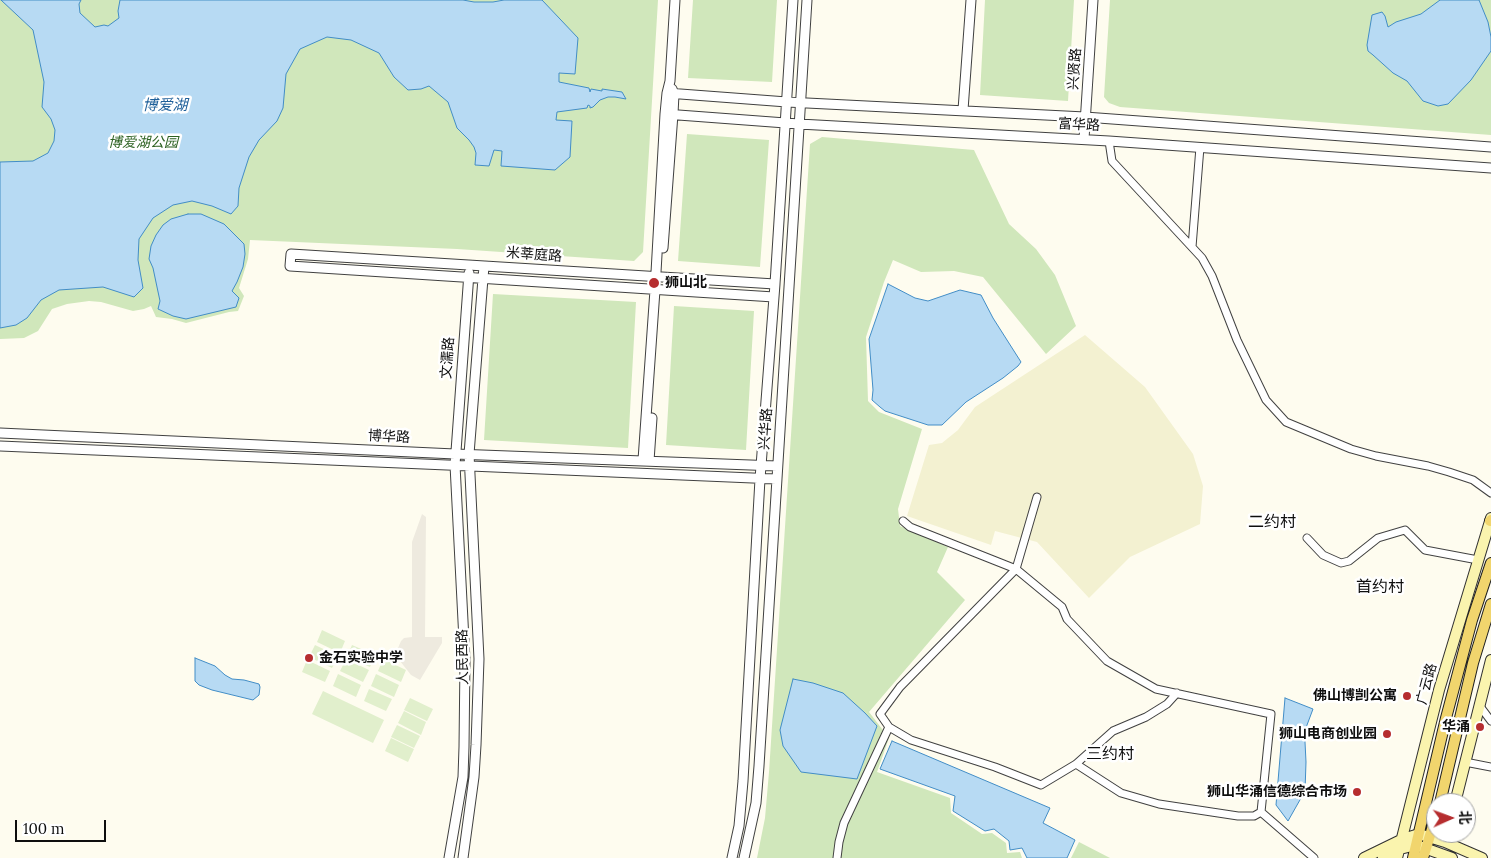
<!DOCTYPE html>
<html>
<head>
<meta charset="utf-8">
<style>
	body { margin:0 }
	#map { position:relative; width:1491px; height:858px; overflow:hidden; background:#fefcef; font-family:Lora,"Noto Sans SC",serif }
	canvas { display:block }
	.north { position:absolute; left:1426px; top:793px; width:50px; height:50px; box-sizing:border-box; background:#fff; border:1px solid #9f9f9f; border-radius:50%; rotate:88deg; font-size:14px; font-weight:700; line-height:20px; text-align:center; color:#0e0e0e }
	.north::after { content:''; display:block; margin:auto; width:18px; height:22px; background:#b62d2f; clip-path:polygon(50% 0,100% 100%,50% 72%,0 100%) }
	.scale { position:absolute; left:15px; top:820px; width:91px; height:22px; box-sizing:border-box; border:2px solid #0e0e0e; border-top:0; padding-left:6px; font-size:15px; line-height:18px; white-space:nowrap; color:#0e0e0e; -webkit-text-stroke:4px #fff; paint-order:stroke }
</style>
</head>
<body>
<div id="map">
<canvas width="1491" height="858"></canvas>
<div class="north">北</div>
<div class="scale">100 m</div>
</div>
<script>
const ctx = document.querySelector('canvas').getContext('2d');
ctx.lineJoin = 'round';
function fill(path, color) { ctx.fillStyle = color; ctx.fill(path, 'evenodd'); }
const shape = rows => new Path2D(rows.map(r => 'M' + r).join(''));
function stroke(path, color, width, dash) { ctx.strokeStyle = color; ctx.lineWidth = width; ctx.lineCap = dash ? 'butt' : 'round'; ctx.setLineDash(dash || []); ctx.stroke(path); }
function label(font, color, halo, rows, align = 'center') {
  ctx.font = font + ' Lora,"Noto Sans SC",serif'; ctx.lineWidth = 5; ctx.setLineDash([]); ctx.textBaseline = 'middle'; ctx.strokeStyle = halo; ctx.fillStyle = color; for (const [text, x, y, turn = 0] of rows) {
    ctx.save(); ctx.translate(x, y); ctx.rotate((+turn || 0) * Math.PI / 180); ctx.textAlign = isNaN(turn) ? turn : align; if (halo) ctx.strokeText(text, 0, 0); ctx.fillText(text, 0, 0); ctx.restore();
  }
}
fill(shape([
	[1085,335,1145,387,1193,454,1203,486,1200,524,1130,557,1089,598,1037,542,995,531,991,545,907,516,929,445,942,443,958,430,975,407]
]), '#f3f1d1');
fill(shape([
	[0,0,658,0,643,252,634,261,457,249,250,240,248,259,239,288,244,296,238,311,229,312,186,323,172,319,156,317,151,306,144,309,133,311,101,302,89,301,67,304,52,309,38,331,24,338,0,339],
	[693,0,777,0,772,82,688,78],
	[985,0,1074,0,1068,101,980,95],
	[1110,0,1491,0,1491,135,1120,107,1109,103,1104,97],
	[687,134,769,140,760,267,678,261],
	[822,137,974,150,1009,224,1036,249,1055,275,1076,326,1046,354,983,277,954,271,921,272,893,260,884,282,866,337,868,401,879,412,922,429,898,509,900,526,948,547,937,572,965,600,869,712,889,738,877,772,950,798,951,813,982,834,992,833,1006,843,1007,853,1020,852,1022,858,757,858,765,818,769,772,810,144],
	[493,294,636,302,628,448,484,440],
	[674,306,754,311,746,450,666,445],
	[1079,842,1110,858,1071,858]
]), '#d0e7bb');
fill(shape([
	[322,630,345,641,340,653,317,642],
	[315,645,338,656,332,668,309,657],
	[352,645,375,655,370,667,347,657],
	[346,659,369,670,363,682,340,671],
	[383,659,406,670,401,682,378,671],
	[307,660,330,671,325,682,302,672],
	[338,674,361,685,356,697,333,686],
	[376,674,399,685,394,697,371,686],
	[369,689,392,699,386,711,364,701],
	[323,691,384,720,373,743,312,714],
	[410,698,433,709,427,721,404,710],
	[404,711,426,722,421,735,398,723],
	[397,725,420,736,414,748,391,737],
	[391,738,414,749,408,762,385,751]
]), '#e1efcc');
fill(shape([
	[422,514,426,517,425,637,442,637,442,643,420,680,411,675,400,661,396,653,401,641,404,638,412,637,412,542]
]), '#eeeadf');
const water = shape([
	[1,0,81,0,79,4,80,13,95,27,104,25,108,26,119,18,118,11,120,0,463,0,474,2,493,2,504,0,542,0,578,38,575,74,559,73,559,82,589,88,590,92,591,89,602,91,602,89,622,92,626,99,615,97,608,97,600,100,593,107,590,108,590,106,588,105,587,108,557,112,556,120,572,121,570,157,555,170,501,166,502,151,494,150,489,166,475,165,476,153,474,147,469,140,457,128,448,102,429,86,421,89,408,90,394,77,379,53,351,40,327,37,300,49,286,74,283,108,277,121,259,140,249,157,239,188,238,206,231,214,212,206,192,201,173,205,153,218,139,239,138,260,143,288,134,297,103,287,59,290,41,300,27,318,16,325,0,328,0,162,33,161,48,153,54,141,55,130,51,119,42,107,44,82,33,30,1,0],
	[1440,0,1479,0,1488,22,1491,37,1491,51,1471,80,1448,104,1438,106,1423,101,1407,81,1393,73,1373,55,1368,51,1367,45,1372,15,1382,12,1385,16,1388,27,1396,22,1421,14,1440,0],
	[188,214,201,214,224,224,244,244,245,254,243,267,237,282,232,291,239,298,236,307,186,319,173,316,158,309,160,301,157,287,153,268,149,259,151,246,156,235,163,225,171,219,188,214],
	[888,284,915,298,928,301,960,290,981,295,993,318,1021,362,1018,366,1003,378,966,402,942,425,928,425,885,411,880,407,872,400,873,390,869,339,888,284],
	[195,658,215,666,225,675,232,679,244,680,259,684,260,687,259,695,253,700,212,690,199,685,195,681,195,658],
	[793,679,813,683,843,693,865,713,877,726,857,779,801,772,783,746,780,730,793,679],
	[1285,698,1313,709,1307,725,1305,742,1306,762,1305,791,1288,821,1276,805,1285,698],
	[892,741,1050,808,1043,823,1075,840,1067,858,1027,858,1022,848,1010,850,1009,841,994,829,985,831,953,811,955,796,880,769,892,741]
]);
fill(water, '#b7daf3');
stroke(water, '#428dc6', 1);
const minor = shape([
	[1109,141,1112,161,1202,258,1212,276,1237,340,1266,400,1286,422,1351,449,1376,456,1428,466,1449,472,1473,480,1491,493],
	[1192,247,1200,147],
	[903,521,910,527,1016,569,1037,497],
	[1307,538,1323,555,1341,563,1349,561,1378,538,1405,530,1425,550,1478,560],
	[1177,693,1167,704,1146,717,1113,731,1076,764,1041,785,995,767,911,740,889,727,880,714,900,687,1016,569,1062,607,1067,619,1107,661,1156,689,1271,714,1261,812],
	[1479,705,1491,721],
	[1465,762,1491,767],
	[1076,764,1121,793,1159,804,1238,816,1254,816,1261,812],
	[1261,812,1314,858],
	[837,858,839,842,844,823,889,727]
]);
const tertiary = shape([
	[667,93,787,102,1085,117,1491,147],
	[963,110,971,0],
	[665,114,799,124,1109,141,1491,168],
	[1084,139,1093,0],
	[663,248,673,114,674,94,672,89],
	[774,297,290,266,291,254,775,284],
	[0,433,455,454,777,466],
	[0,446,776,479],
	[643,460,655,290,665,114,667,93,670,81,675,0],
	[649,461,652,418],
	[449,858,463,777,464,747,465,660,455,465,469,273],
	[463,858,474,777,476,745,479,659,469,454,484,266],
	[732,858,739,826,743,781,760,479,775,284,793,0],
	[744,858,756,803,759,766,807,0]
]);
const secondary = shape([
	[1455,803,1491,660],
	[1364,858,1403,839,1419,834,1445,842,1482,858],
	[1383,858,1400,849,1416,845,1452,858],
	[1397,858,1439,690,1491,518]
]);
const primary = shape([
	[1490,521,1491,520],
	[1440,803,1473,663,1491,604],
	[1413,858,1446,718,1472,620,1491,563],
	[1423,858,1436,816]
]);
stroke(minor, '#414141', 9);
stroke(tertiary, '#414141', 11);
stroke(secondary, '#303030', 12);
stroke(primary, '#1f1f1f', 12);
stroke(minor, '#fff', 7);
stroke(tertiary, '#fff', 9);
stroke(secondary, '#faf4ae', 10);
stroke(primary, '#f1d56d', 10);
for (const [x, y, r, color] of [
	[654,283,6,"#b62d2f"],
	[309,658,5,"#b62d2f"],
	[1407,696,5,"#b62d2f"],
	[1480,727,5,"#b62d2f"],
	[1387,734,5,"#b62d2f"],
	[1357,792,5,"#b62d2f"]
]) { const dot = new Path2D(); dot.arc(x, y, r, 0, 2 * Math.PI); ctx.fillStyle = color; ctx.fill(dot); stroke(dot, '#fff', 2); }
label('14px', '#0e0e0e', '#fff', [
	["兴贤路",1075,69,-86],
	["富华路",1079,125,3],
	["米莘庭路",534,255,4],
	["文濡路",448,358,-86],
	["兴华路",766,429,-86],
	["博华路",389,437,3],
	["人民西路",463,657,-91],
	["广云路",1427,684,-75]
]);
label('italic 14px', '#2d6222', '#fff', [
	["博爱湖公园",143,143]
]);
label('bold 14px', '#0e0e0e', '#fff', [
	["狮山北",665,283,"left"],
	["金石实验中学",319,658,"left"],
	["佛山博剀公寓",1397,696],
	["华涌",1470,727],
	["狮山电商创业园",1377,734],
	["狮山华涌信德综合市场",1347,792]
], 'right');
label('italic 15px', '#1e5f99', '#fff', [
	["博爱湖",165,106]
]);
label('16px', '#0e0e0e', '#fff', [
	["二约村",1272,522],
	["首约村",1380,587],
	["三约村",1110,754]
]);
</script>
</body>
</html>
